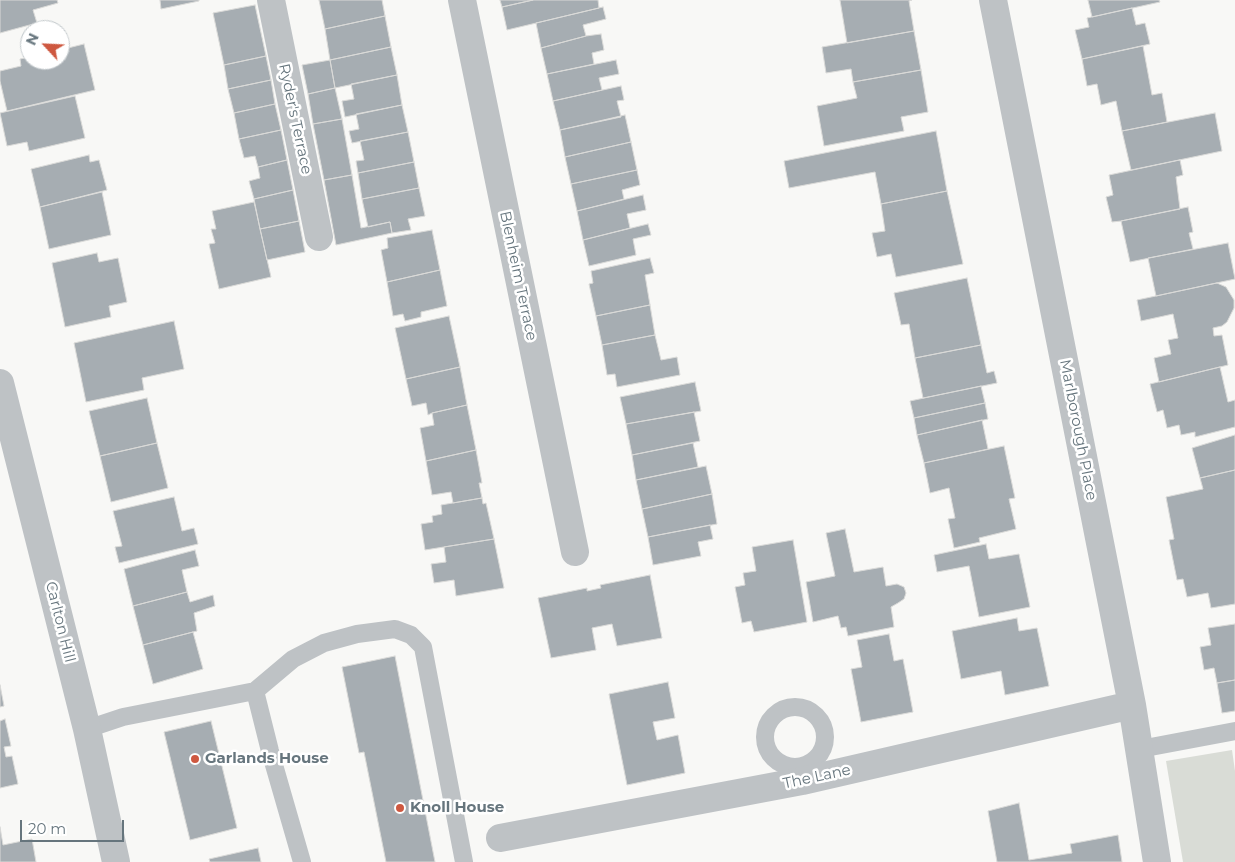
<!DOCTYPE html>
<html>
<head>
<meta charset="utf-8">
<style>
	body { margin:0 }
	#map { position:relative; width:1235px; height:862px; overflow:hidden; background:#f8f8f6; font-family:Montserrat,sans-serif }
	canvas { display:block }
	.north { position:absolute; left:20px; top:20px; width:50px; height:50px; box-sizing:border-box; background:#fff; border:1px solid #c2c8cb; border-radius:50%; rotate:295deg; font-size:14px; font-weight:700; line-height:20px; text-align:center; color:#66757d }
	.north::after { content:''; display:block; margin:auto; width:18px; height:22px; background:#ce5840; clip-path:polygon(50% 0,100% 100%,50% 72%,0 100%) }
	.scale { position:absolute; left:20px; top:820px; width:104px; height:22px; box-sizing:border-box; border:2px solid #66757d; border-top:0; padding-left:6px; font-size:15px; line-height:18px; white-space:nowrap; color:#66757d; -webkit-text-stroke:4px #fff; paint-order:stroke }
</style>
</head>
<body>
<div id="map">
<canvas width="1235" height="862"></canvas>
<div class="north">N</div>
<div class="scale">20 m</div>
</div>
<script>
const ctx = document.querySelector('canvas').getContext('2d');
ctx.lineJoin = 'round';
function fill(path, color) { ctx.fillStyle = color; ctx.fill(path, 'evenodd'); }
const shape = rows => new Path2D(rows.map(r => 'M' + r).join(''));
function stroke(path, color, width, dash) { ctx.strokeStyle = color; ctx.lineWidth = width; ctx.lineCap = dash ? 'butt' : 'round'; ctx.setLineDash(dash || []); ctx.stroke(path); }
function label(font, color, halo, rows, align = 'center') {
  ctx.font = font + ' Montserrat,sans-serif'; ctx.lineWidth = 5; ctx.setLineDash([]); ctx.textBaseline = 'middle'; ctx.strokeStyle = halo; ctx.fillStyle = color; for (const [text, x, y, turn = 0] of rows) {
    ctx.save(); ctx.translate(x, y); ctx.rotate((+turn || 0) * Math.PI / 180); ctx.textAlign = isNaN(turn) ? turn : align; if (halo) ctx.strokeText(text, 0, 0); ctx.fillText(text, 0, 0); ctx.restore();
  }
}
fill(shape([
	[1232,750,1235,771,1235,862,1183,862,1166,761]
]), '#d9dcd6');
const building = shape([
	[0,0,57,0,58,3,33,10,37,23,0,33,0,0],
	[160,0,199,0,199,1,161,9,160,0],
	[319,0,382,0,385,16,325,29,319,0],
	[500,0,533,0,502,7,500,0],
	[533,0,598,0,599,8,507,30,502,7,533,0],
	[840,0,912,0,909,1,914,31,847,43,840,0],
	[1088,0,1159,0,1160,2,1092,17,1088,0],
	[255,5,266,56,224,65,213,13,255,5],
	[603,7,606,19,583,25,586,36,541,48,536,23,603,7],
	[1132,8,1136,25,1145,23,1150,44,1082,59,1075,30,1089,27,1087,18,1132,8],
	[385,16,391,47,330,60,325,29,385,16],
	[914,31,921,70,853,82,851,69,826,73,822,47,914,31],
	[601,34,604,50,592,53,594,64,547,74,541,48,586,36,601,34],
	[84,44,95,90,7,111,0,81,0,71,21,66,20,59,30,57,30,60,60,60,60,50,84,44],
	[1143,46,1152,95,1162,93,1167,122,1122,131,1116,101,1101,105,1097,84,1087,86,1082,59,1143,46],
	[391,47,397,75,335,88,330,60,391,47],
	[266,56,271,80,228,89,224,65,266,56],
	[330,60,335,88,308,94,302,65,330,60],
	[616,60,619,74,599,78,602,90,553,101,547,74,616,60],
	[921,70,928,112,901,117,904,131,824,146,817,106,857,98,853,82,921,70],
	[397,75,402,105,345,117,342,101,354,99,351,84,397,75],
	[271,80,275,104,234,113,228,89,271,80],
	[621,86,624,100,617,101,621,117,560,130,553,101,621,86],
	[335,88,342,119,313,124,308,94,335,88],
	[75,96,85,138,29,151,27,142,7,146,0,113,75,96],
	[275,104,281,130,239,139,234,113,275,104],
	[402,105,408,132,352,143,349,131,359,129,356,114,402,105],
	[1215,113,1222,151,1131,170,1122,131,1215,113],
	[625,115,631,142,565,157,560,130,625,115],
	[342,119,352,175,324,180,313,124,342,119],
	[281,130,287,160,258,167,255,156,244,158,239,139,281,130],
	[936,131,947,191,881,204,875,172,789,188,784,161,936,131],
	[408,132,414,162,358,173,356,161,364,160,360,141,408,132],
	[631,142,637,170,571,184,565,157,631,142],
	[89,155,90,162,99,160,107,190,40,207,31,169,89,155],
	[287,160,293,190,254,199,249,181,260,178,258,167,287,160],
	[1180,160,1183,175,1176,177,1180,209,1121,221,1112,222,1106,197,1113,195,1109,175,1180,160],
	[414,162,419,188,362,199,358,173,414,162],
	[637,170,640,185,622,190,624,199,577,211,571,184,637,170],
	[352,175,361,228,390,222,392,233,336,245,324,180,352,175],
	[419,188,425,216,408,219,411,230,392,233,390,222,368,227,362,199,419,188],
	[293,190,299,221,260,229,254,199,293,190],
	[947,191,963,264,896,277,891,254,877,257,872,233,885,231,881,204,947,191],
	[102,192,111,235,49,249,40,207,102,192],
	[643,195,646,210,627,214,630,228,583,240,577,211,643,195],
	[254,202,271,277,219,289,209,244,215,243,211,229,216,229,212,211,254,202],
	[1188,207,1193,232,1189,233,1193,249,1130,262,1121,221,1188,207],
	[299,221,305,252,267,260,260,229,299,221],
	[648,224,651,235,633,239,636,255,589,266,583,240,648,224],
	[432,230,440,270,387,282,381,250,388,248,387,238,432,230],
	[1228,243,1235,279,1156,296,1148,258,1228,243],
	[97,253,99,262,118,258,127,302,109,306,111,317,65,327,52,263,97,253],
	[650,258,654,273,645,275,650,305,596,316,589,284,593,283,591,271,650,258],
	[440,270,447,306,421,312,421,317,405,321,403,314,393,316,387,282,440,270],
	[967,278,981,345,915,358,909,324,901,325,894,293,967,278],
	[1217,283,1226,287,1234,300,1234,308,1227,322,1222,326,1213,328,1214,336,1222,335,1228,365,1159,382,1154,358,1171,354,1168,340,1178,338,1173,314,1141,321,1137,300,1217,283],
	[650,305,655,335,602,345,596,316,650,305],
	[449,316,460,367,406,379,395,328,449,316],
	[174,321,184,369,142,378,144,390,86,402,74,343,174,321],
	[655,335,661,360,677,357,680,375,617,387,615,374,607,375,602,345,655,335],
	[981,345,987,373,994,371,997,383,923,398,915,358,981,345],
	[460,367,467,405,432,413,428,415,426,403,412,406,406,379,460,367],
	[1220,367,1228,402,1235,400,1235,427,1195,437,1195,432,1181,435,1179,425,1167,428,1163,410,1157,412,1150,384,1220,367],
	[695,382,701,411,626,424,620,397,695,382],
	[981,386,985,403,914,418,910,401,981,386],
	[147,398,157,443,100,456,89,411,147,398],
	[985,403,988,419,917,435,914,418,985,403],
	[467,405,476,450,426,461,420,428,434,425,432,413,467,405],
	[694,412,700,441,632,455,626,424,694,412],
	[982,420,988,449,924,463,917,435,982,420],
	[1235,435,1235,470,1200,478,1192,448,1235,435],
	[157,443,168,488,111,502,100,456,157,443],
	[693,443,698,467,636,480,632,455,693,443],
	[1004,446,1015,498,1009,499,1016,529,979,538,980,542,954,548,948,519,955,518,949,488,930,493,924,463,1004,446],
	[476,450,482,483,479,483,482,498,453,503,451,492,432,495,426,461,476,450],
	[706,466,712,494,642,509,636,480,706,466],
	[1235,470,1235,604,1211,608,1208,593,1187,597,1183,579,1177,580,1169,540,1174,539,1166,497,1203,489,1200,478,1235,470],
	[712,494,717,524,648,537,642,509,712,494],
	[174,497,182,531,194,528,198,544,119,563,115,547,122,546,113,511,174,497],
	[482,498,483,504,486,503,494,539,425,550,421,524,433,522,432,516,442,514,441,505,482,498],
	[710,525,713,539,698,542,701,556,653,565,648,537,710,525],
	[845,529,854,572,883,567,886,586,897,584,904,587,906,593,904,599,898,603,891,607,894,627,848,636,846,627,841,628,838,616,813,622,806,582,835,576,826,533,845,529],
	[494,539,504,588,456,596,454,580,434,583,431,564,446,562,444,547,494,539],
	[793,540,807,622,754,632,751,621,742,623,735,587,745,585,743,573,756,571,752,547,793,540],
	[986,544,989,559,1019,554,1030,607,979,617,969,566,937,572,934,555,986,544],
	[195,550,199,566,182,570,187,592,133,606,124,569,195,550],
	[650,575,662,638,617,646,612,624,592,628,596,650,551,658,538,598,587,588,587,591,601,588,600,585,650,575],
	[187,592,190,602,213,595,215,606,194,613,197,631,143,645,133,606,187,592],
	[1017,618,1019,631,1037,628,1049,686,1005,695,1001,671,961,679,952,631,1017,618],
	[1235,624,1235,680,1217,683,1214,668,1204,670,1200,647,1211,645,1208,628,1235,624],
	[193,632,203,669,153,684,143,645,193,632],
	[889,634,894,661,903,659,913,712,861,722,851,669,862,667,857,640,889,634],
	[395,656,435,862,386,862,364,752,359,753,342,667,395,656],
	[1235,680,1235,711,1222,713,1217,683,1235,680],
	[668,682,675,718,653,722,657,740,678,735,685,773,627,785,609,694,668,682],
	[0,685,4,706,0,707,0,685],
	[5,719,11,746,4,747,6,757,12,756,18,784,0,788,0,721,5,719],
	[211,721,237,828,190,840,164,732,211,721],
	[1019,803,1029,860,1072,853,1070,844,1118,835,1122,862,997,862,988,811,1019,803],
	[0,827,3,845,32,839,36,862,0,862,0,827],
	[258,848,261,862,210,862,209,859,258,848]
]);
fill(building, '#a6adb2');
stroke(building, '#dadad8', 1);
stroke(shape([
	'765 737a30 30 0 1 1 60 0a30 30 0 1 1-60 0Z',
	[87,729,123,717,255,691],
	[1140,749,1235,731],
	[302,862,270,751,255,691,293,659,324,643,357,634,395,629,411,635,423,647,464,862]
]), '#bec2c5', 18);
stroke(shape([
	[271,0,319,237],
	[462,0,575,552],
	[993,0,1132,705,1157,862],
	[0,383,87,729,116,862],
	[500,838,802,781,1132,705]
]), '#bec2c5', 28);
for (const [x, y, r, color] of [
	[195,759,5,"#ce5840"],
	[400,808,5,"#ce5840"]
]) { const dot = new Path2D(); dot.arc(x, y, r, 0, 2 * Math.PI); ctx.fillStyle = color; ctx.fill(dot); stroke(dot, '#fff', 2); }
label('15px', '#66757d', '#fff', [
	["Ryder's Terrace",295,119,78],
	["Blenheim Terrace",518,276,78],
	["Marlborough Place",1078,430,79],
	["Carlton Hill",60,622,76],
	["The Lane",817,777,-12]
]);
label('bold 15px', '#66757d', '#fff', [
	["Garlands House",205,759],
	["Knoll House",410,808]
], 'left');
</script>
</body>
</html>
